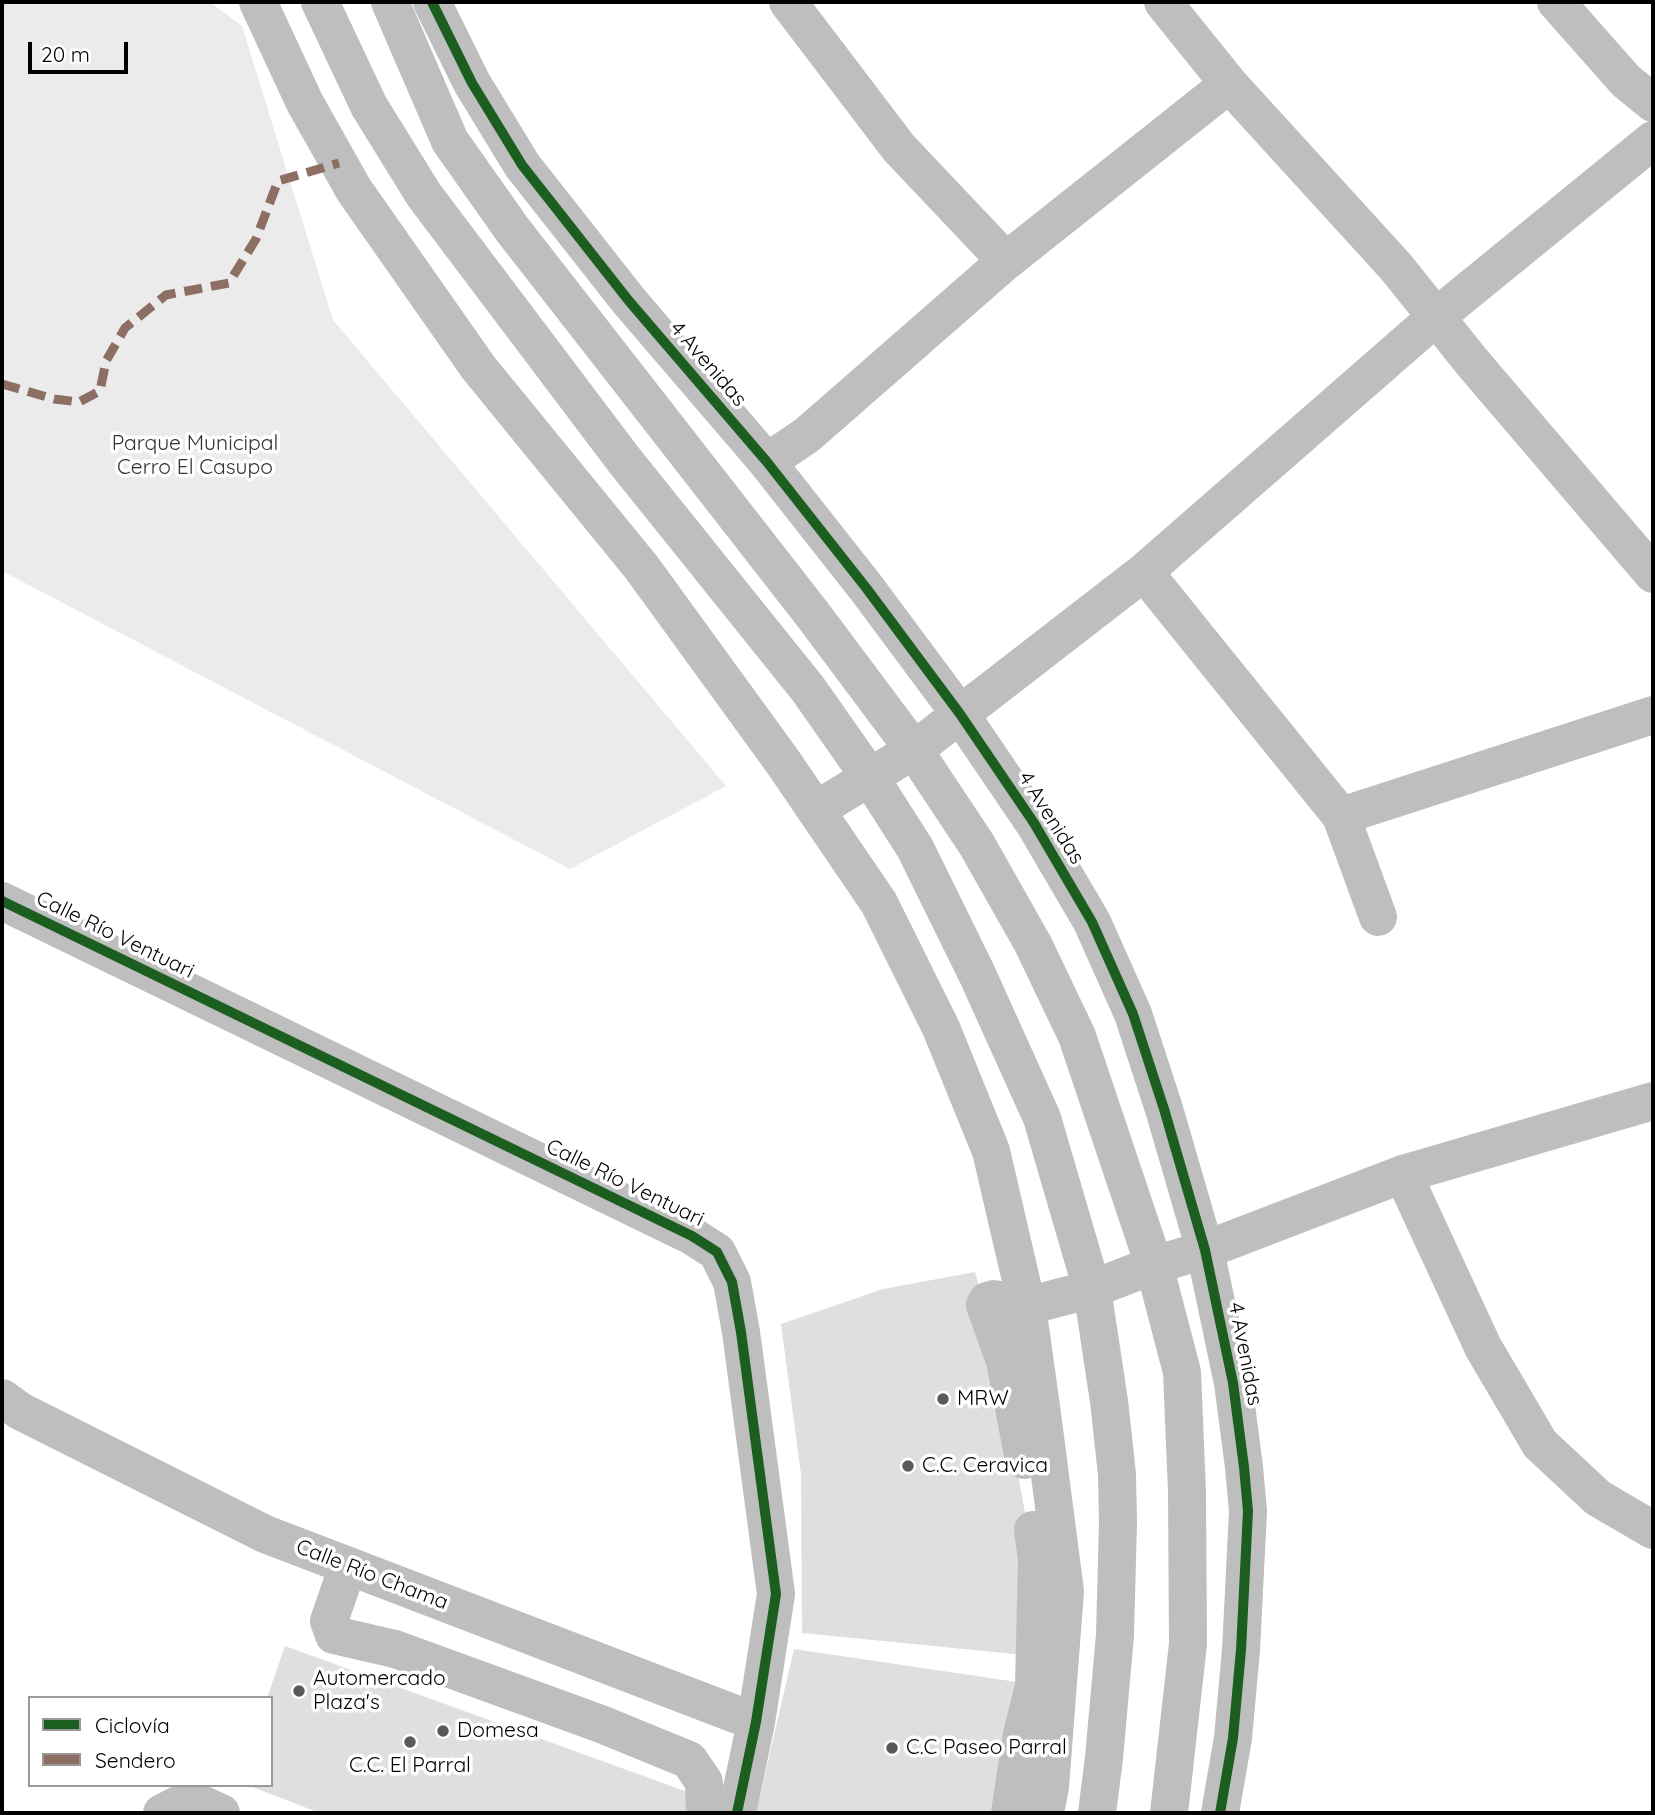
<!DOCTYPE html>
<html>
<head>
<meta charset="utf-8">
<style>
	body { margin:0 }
	#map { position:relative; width:1655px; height:1815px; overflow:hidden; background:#fff; font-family:Quicksand,sans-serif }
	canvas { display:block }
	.frame { position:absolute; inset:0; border:4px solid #000; pointer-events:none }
	.legend { position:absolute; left:28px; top:1696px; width:245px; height:91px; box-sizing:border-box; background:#fff; border:2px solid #999; margin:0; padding:9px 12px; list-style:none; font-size:21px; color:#000 }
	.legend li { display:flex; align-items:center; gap:14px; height:35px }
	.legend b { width:35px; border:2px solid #999 }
	.scale { position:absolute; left:28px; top:42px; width:100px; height:32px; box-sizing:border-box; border:4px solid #000; border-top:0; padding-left:9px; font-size:21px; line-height:24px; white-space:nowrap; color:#000; -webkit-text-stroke:5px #fff; paint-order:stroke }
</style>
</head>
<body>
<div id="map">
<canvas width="1655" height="1815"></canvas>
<div class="frame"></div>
<ul class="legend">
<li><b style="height:9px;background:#1b5e20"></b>Ciclovía</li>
<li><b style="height:9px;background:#8d6e63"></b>Sendero</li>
</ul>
<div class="scale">20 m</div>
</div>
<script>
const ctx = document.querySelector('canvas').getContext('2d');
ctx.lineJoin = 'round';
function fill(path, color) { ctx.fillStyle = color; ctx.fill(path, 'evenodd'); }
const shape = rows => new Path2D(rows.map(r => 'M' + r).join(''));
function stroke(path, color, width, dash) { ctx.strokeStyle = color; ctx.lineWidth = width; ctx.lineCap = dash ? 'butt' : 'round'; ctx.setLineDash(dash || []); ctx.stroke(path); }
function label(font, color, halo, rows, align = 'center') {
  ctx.font = font + ' Quicksand,sans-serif'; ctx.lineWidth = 7; ctx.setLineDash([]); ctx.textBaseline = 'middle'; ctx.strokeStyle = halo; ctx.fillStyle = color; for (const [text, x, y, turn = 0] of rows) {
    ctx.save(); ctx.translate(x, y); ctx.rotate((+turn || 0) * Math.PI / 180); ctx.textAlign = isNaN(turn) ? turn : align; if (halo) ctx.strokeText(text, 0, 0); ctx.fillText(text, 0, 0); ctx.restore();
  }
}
fill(shape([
	[2,2,210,2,242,26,333,320,726,786,570,869,2,571]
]), '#ebebeb');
fill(shape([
	[975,1272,1002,1364,1015,1457,1033,1558,1034,1656,802,1633,801,1474,781,1324,883,1289],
	[285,1646,696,1795,690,1813,320,1813,247,1785,271,1785,271,1698,267,1698],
	[794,1649,1024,1683,1003,1813,756,1813]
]), '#dfdfdf');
stroke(shape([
	[258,2,305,103,354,190,478,367,642,568,783,762,879,903,941,1028,991,1151,1027,1306,1042,1414,1065,1591,1050,1787,1045,1813],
	[320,2,369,106,424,195,624,460,808,689,869,776,915,848,977,974,1042,1118,1092,1289,1109,1401,1117,1474,1118,1522,1115,1635,1104,1758,1097,1813],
	[390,2,450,141,512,229,813,615,914,750,977,845,1033,944,1077,1036,1154,1265,1182,1372,1187,1492,1188,1644,1169,1813],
	[432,2,472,83,522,165,629,301,767,462,867,589,960,714,1034,823,1092,922,1133,1014,1164,1109,1205,1250,1233,1383,1244,1467,1248,1511,1241,1650,1233,1738,1220,1813],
	[788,2,899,148,1006,261],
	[1163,2,1229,84,1396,267,1472,362,1653,574],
	[1556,2,1626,81,1653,103],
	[767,462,807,435,1006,261,1229,84],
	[1144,572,1341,816,1378,917],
	[816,810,914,750,1144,572,1436,317,1653,140],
	[1341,816,1653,715],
	[2,901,692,1236,717,1252,732,1282,741,1332,776,1594,756,1722,737,1813],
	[1403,1174,1483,1347,1540,1444,1598,1498,1653,1530],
	[2,1398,20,1411,265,1534,756,1722],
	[1024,1460,1005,1361,985,1305,987,1301,994,1299,1027,1306,1092,1289,1154,1265,1205,1250,1403,1174,1653,1101],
	[348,1566,329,1621,334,1635,395,1649,601,1724,689,1760,704,1782,705,1813],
	[162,1813,180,1804,197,1802,221,1813],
	[1010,1813,1022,1734,1034,1686,1037,1560,1033,1530]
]), '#bebebe', 38);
stroke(shape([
	[2,384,54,399,79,402,100,391,106,361,125,328,166,295,229,283,256,239,278,181,339,163]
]), '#8d6e63', 9, [18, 9]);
stroke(shape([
	[432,2,472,83,522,165,629,301,767,462,867,589,960,714,1034,823,1092,922,1133,1014,1164,1109,1205,1250,1233,1383,1244,1467,1248,1511,1241,1650,1233,1738,1220,1813],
	[2,901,692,1236,717,1252,732,1282,741,1332,776,1594,756,1722,737,1813]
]), '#1b5e20', 10);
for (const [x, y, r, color] of [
	[943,1399,7,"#595959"],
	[908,1466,7,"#595959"],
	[299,1691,7,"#595959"],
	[443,1731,7,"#595959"],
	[410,1742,7,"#595959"],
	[892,1748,7,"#595959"]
]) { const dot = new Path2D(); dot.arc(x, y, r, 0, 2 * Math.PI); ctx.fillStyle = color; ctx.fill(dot); stroke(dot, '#fff', 2.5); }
label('21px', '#000', '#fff', [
	["4 Avenidas",708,364,49],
	["4 Avenidas",1051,818,58],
	["Calle Río Ventuari",115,935,26],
	["Calle Río Ventuari",625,1183,26],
	["4 Avenidas",1245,1354,79],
	["Calle Río Chama",372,1575,21]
]);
label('21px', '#323232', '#fff', [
	["Parque Municipal",195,444],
	["Cerro El Casupo",195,468]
]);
label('21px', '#000', '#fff', [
	["MRW",957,1399],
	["C.C. Ceravica",922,1466],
	["Automercado",313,1679],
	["Plaza's",313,1703],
	["Domesa",457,1731],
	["C.C Paseo Parral",906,1748],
	["C.C. El Parral",410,1766,"center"]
], 'left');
</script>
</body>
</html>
